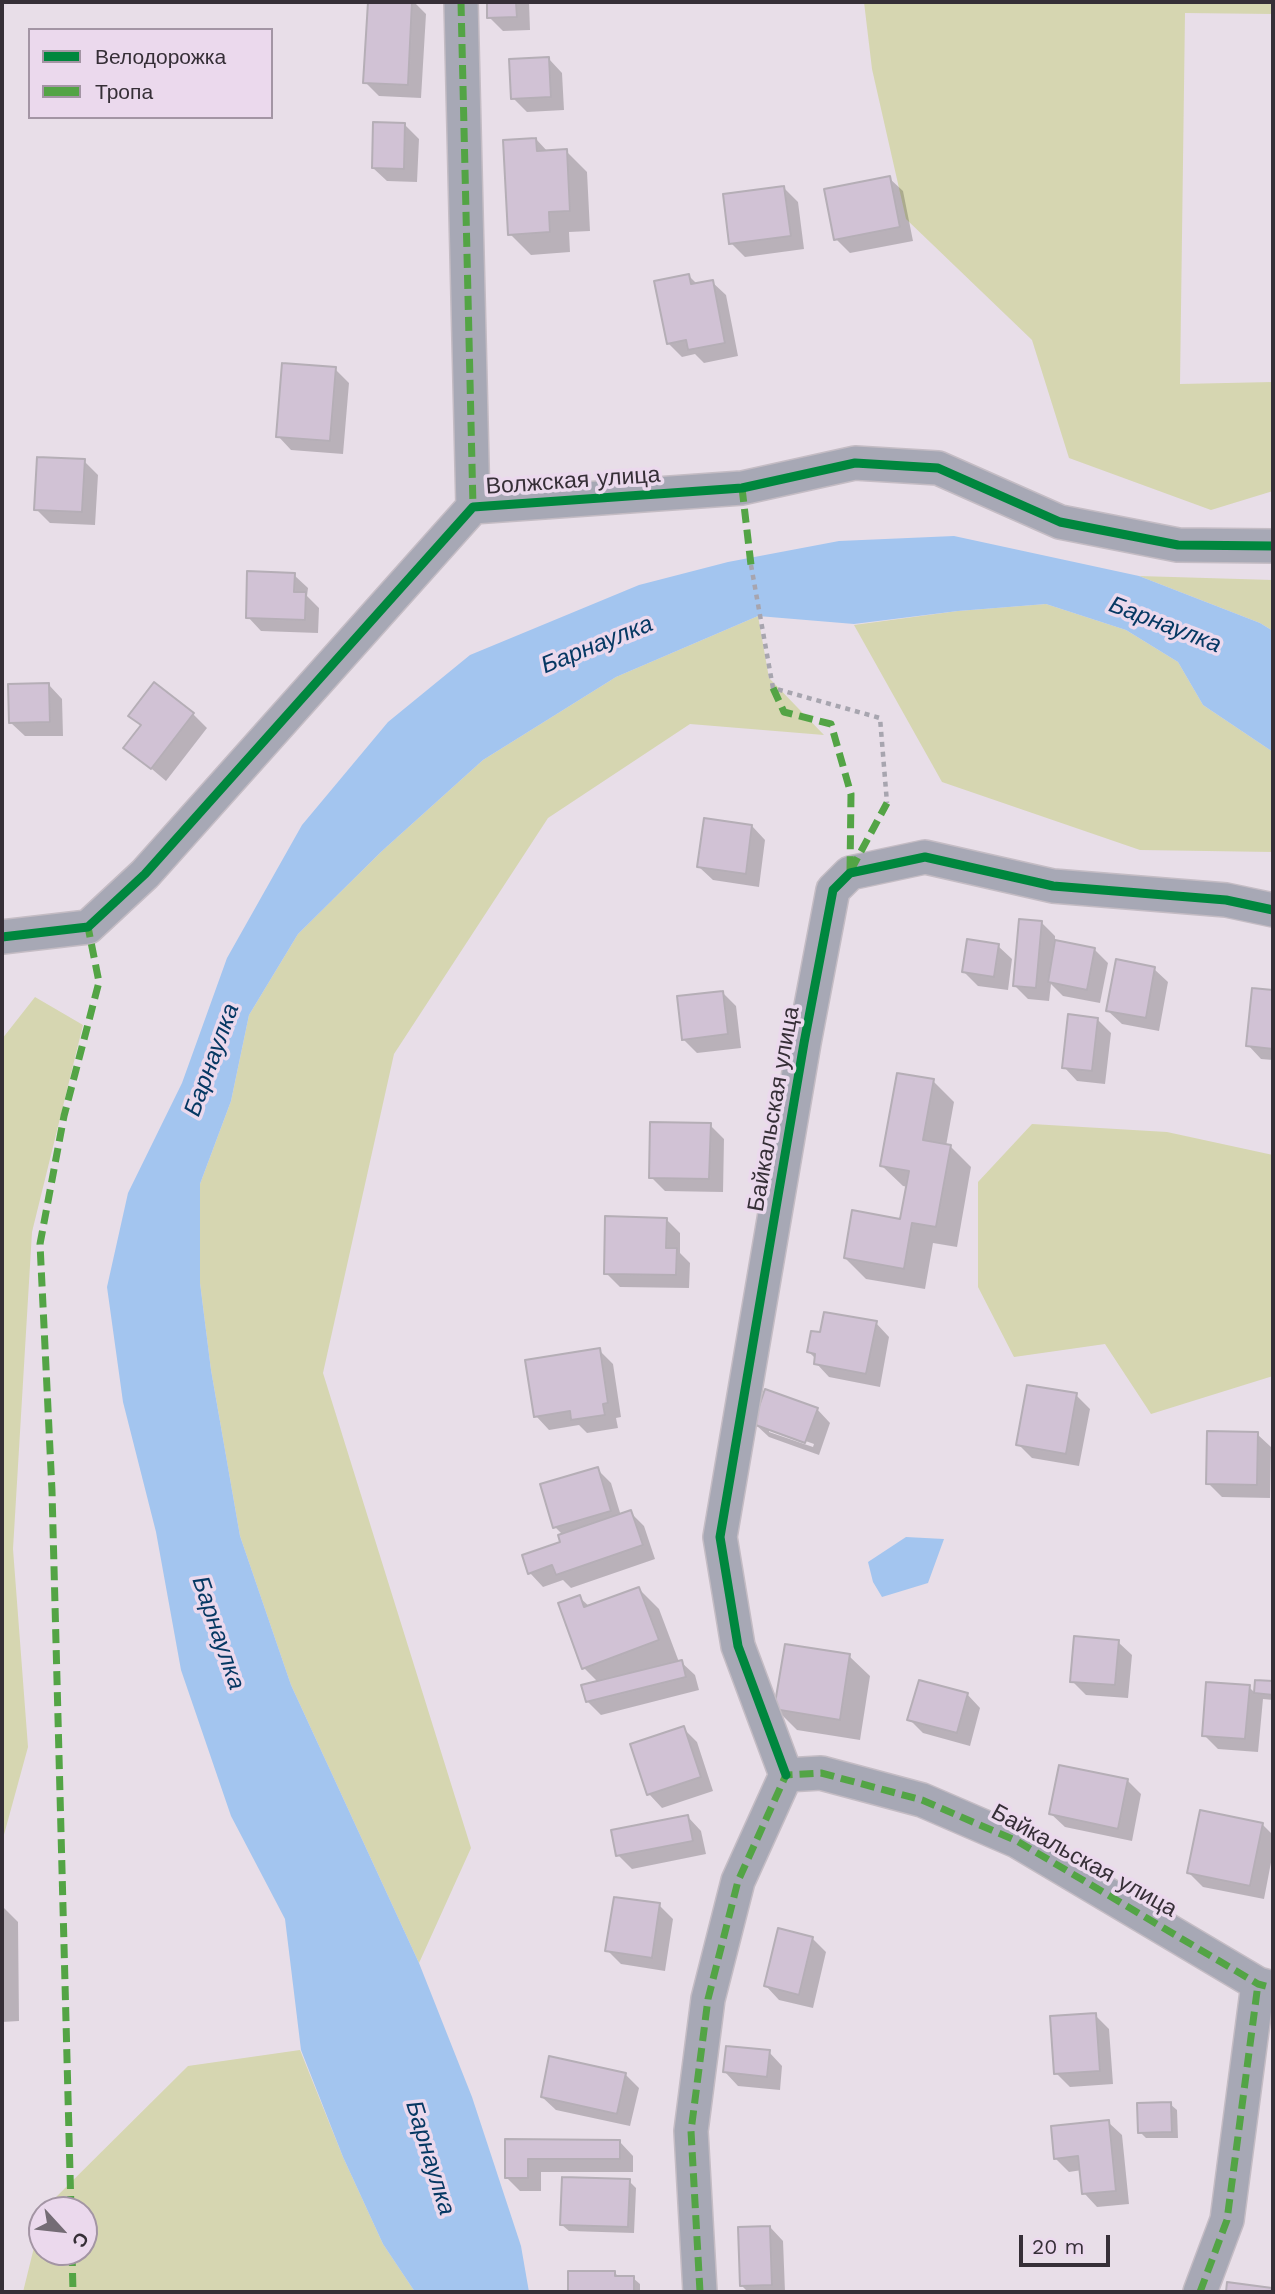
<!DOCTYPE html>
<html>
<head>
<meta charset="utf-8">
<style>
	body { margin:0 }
	#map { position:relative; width:1275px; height:2294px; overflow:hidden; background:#e8dee8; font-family:"Work Sans",sans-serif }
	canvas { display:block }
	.frame { position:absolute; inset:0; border:4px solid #362f37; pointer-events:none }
	.legend { position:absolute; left:28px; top:28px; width:245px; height:91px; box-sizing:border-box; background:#ebd9ed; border:2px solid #a395a4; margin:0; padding:9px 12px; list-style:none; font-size:21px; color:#362f37 }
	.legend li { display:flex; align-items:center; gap:14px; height:35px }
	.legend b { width:35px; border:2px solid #a395a4 }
	.north { position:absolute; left:28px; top:2196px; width:70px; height:70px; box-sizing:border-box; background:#ebd9ed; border:2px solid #a395a4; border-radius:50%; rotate:117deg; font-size:19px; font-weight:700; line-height:28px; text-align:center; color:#362f37 }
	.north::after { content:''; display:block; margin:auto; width:24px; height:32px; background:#746c75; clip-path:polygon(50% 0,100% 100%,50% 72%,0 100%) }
	.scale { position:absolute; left:1019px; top:2235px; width:91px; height:32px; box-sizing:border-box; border:4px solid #362f37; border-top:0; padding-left:9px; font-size:21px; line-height:24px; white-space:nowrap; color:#362f37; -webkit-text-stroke:5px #ebd9ed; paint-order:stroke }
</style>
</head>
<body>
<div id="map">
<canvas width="1275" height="2294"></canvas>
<div class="frame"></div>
<ul class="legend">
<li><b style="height:9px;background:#00873e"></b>Велодорожка</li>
<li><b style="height:9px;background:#53a445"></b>Тропа</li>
</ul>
<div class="north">С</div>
<div class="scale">20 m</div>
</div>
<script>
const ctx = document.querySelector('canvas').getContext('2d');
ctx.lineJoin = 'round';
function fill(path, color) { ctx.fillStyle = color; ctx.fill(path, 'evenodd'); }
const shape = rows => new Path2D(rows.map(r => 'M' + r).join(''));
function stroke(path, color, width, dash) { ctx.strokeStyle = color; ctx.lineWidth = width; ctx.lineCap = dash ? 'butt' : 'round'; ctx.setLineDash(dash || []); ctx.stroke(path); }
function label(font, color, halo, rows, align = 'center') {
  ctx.font = font + ' "Work Sans",sans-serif'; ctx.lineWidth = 7; ctx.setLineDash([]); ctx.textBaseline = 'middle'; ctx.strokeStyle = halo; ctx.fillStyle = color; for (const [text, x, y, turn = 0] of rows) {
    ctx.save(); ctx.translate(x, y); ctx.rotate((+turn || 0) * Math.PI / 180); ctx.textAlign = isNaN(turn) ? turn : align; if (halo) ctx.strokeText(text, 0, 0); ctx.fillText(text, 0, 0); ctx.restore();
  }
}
fill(shape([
	[864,2,1273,2,1273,14,1185,13,1180,384,1273,382,1273,491,1211,510,1069,458,1032,340,906,219,872,69],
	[1139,576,1273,580,1273,631,1260,623],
	[1046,604,1126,630,1178,662,1203,705,1273,752,1273,852,1140,850,942,782,854,625,958,611],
	[758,616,769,678,824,735,690,724,548,818,394,1054,323,1373,471,1848,419,1963,291,1685,240,1536,211,1370,200,1283,200,1184,231,1101,249,1015,298,934,382,851,483,760,616,677],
	[35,997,83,1025,32,1232,13,1549,28,1747,2,1842,2,1039],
	[1032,1124,1167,1132,1273,1155,1273,1376,1151,1414,1105,1344,1014,1357,978,1287,978,1182],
	[300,2050,343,2157,383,2244,415,2292,23,2292,42,2215,42,2252,84,2252,84,2210,43,2210,188,2066]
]), '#d6d6b1');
fill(shape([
	[954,536,1139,576,1260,623,1273,631,1273,752,1203,705,1178,662,1126,630,1046,604,958,611,854,624,758,616,616,677,483,760,382,851,298,934,249,1015,231,1101,200,1184,200,1283,211,1370,240,1536,291,1685,419,1963,472,2097,521,2246,529,2292,415,2292,383,2244,343,2157,301,2050,285,1919,231,1816,181,1670,156,1532,123,1402,107,1287,128,1193,182,1083,227,958,302,825,388,722,470,655,639,585,728,562,839,541],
	[906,1537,944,1539,928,1583,882,1597,873,1582,868,1562]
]), '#a3c5ef');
fill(shape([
	[370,2,414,2,426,14,421,98,379,96,365,82],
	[489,2,529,2,530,30,503,31,489,17],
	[549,59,562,73,564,110,527,112,513,98],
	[405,125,419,139,417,182,387,181,373,168],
	[536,139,548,152,566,151,587,172,590,231,569,232,570,252,531,255,510,234],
	[889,178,903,191,913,241,850,253,836,239],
	[784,188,798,202,804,249,745,257,731,243],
	[689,276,697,284,712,282,726,295,738,356,704,363,695,354,682,357,668,343],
	[335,369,349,383,343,454,291,450,278,436],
	[84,461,98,475,95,525,50,523,36,509],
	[294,575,308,588,307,596,319,608,318,633,261,631,248,617],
	[49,685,62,699,63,736,25,736,11,723],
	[193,714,207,728,166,781,126,747,142,726,131,715],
	[752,826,765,840,759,887,713,880,699,867],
	[1042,923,1055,936,1055,942,1094,949,1108,963,1100,1003,1063,996,1051,984,1049,1001,1028,999,1014,985],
	[998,946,1012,959,1008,990,978,986,964,972],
	[1154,969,1168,982,1159,1031,1122,1024,1108,1011],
	[1254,990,1273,992,1273,1060,1261,1059,1248,1045],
	[722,992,736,1006,741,1048,697,1053,683,1039],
	[1097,1019,1111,1033,1105,1084,1077,1081,1064,1067],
	[933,1081,954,1102,946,1146,950,1146,971,1167,957,1247,933,1243,925,1289,866,1279,845,1258,902,1221,908,1187,903,1186,882,1166],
	[710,1125,724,1139,723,1192,665,1191,651,1177],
	[667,1220,680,1233,680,1253,690,1263,689,1288,620,1287,606,1273],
	[876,1323,889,1337,880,1387,829,1377,816,1363,816,1359,809,1352,822,1334],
	[599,1350,613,1364,621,1417,616,1418,618,1428,587,1433,579,1425,549,1430,536,1416],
	[1076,1395,1090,1409,1079,1466,1032,1458,1018,1444],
	[817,1409,830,1423,819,1455,769,1437,755,1424],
	[769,1428,814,1444,813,1447,769,1432],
	[1257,1434,1271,1447,1270,1498,1222,1497,1208,1483],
	[597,1469,611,1483,621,1516,630,1512,644,1526,655,1559,571,1588,563,1580,543,1587,530,1573,562,1543,563,1535,555,1527],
	[639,1589,659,1609,679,1662,681,1662,695,1675,699,1690,601,1715,587,1701,598,1682,584,1668,579,1597,590,1607],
	[1118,1642,1132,1655,1128,1698,1086,1695,1072,1681],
	[849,1656,870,1676,860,1740,797,1730,776,1709],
	[1257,1682,1273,1683,1273,1700,1263,1699,1258,1752,1218,1749,1204,1735,1249,1687,1256,1694],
	[967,1694,980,1708,970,1746,923,1733,909,1719],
	[683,1728,697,1742,713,1791,662,1808,649,1794],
	[1127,1780,1141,1794,1132,1841,1065,1827,1051,1814],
	[688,1817,701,1831,706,1854,632,1869,618,1855],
	[1262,1824,1273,1835,1273,1852,1264,1899,1203,1887,1189,1873],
	[659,1905,673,1919,665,1971,621,1964,607,1950],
	[2,1906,18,1922,19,2021,2,2022],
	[812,1938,826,1952,813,2008,779,2000,766,1986],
	[1095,2015,1109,2029,1113,2084,1070,2087,1056,2073],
	[769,2052,782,2066,780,2090,738,2086,725,2072],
	[625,2074,639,2088,630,2126,556,2110,542,2097],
	[1170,2104,1177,2110,1178,2138,1146,2138,1140,2132],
	[1108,2122,1122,2135,1129,2204,1097,2207,1084,2193,1082,2170,1069,2172,1055,2158],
	[507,2141,620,2142,633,2156,633,2172,541,2172,541,2191,520,2191,506,2177],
	[629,2181,636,2188,634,2233,569,2231,562,2225],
	[770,2227,783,2241,785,2292,748,2292,742,2286],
	[614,2272,620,2278,633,2278,640,2284,640,2292,570,2292,569,2273]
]), '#0003');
const building = shape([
	[368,2,412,2,408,85,363,83,368,2],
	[487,2,516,2,517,17,487,18,487,2],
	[549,57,551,97,511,99,509,59,549,57],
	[373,122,405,123,404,169,372,168,373,122],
	[536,138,537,151,567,149,570,211,549,212,550,232,508,235,503,140,536,138],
	[890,176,900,227,834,240,824,189,890,176],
	[784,186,791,236,729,244,723,194,784,186],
	[689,274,691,284,713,280,725,343,688,350,686,340,667,344,654,281,689,274],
	[282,363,336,367,330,441,276,437,282,363],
	[37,457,85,459,82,512,34,510,37,457],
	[247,571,295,573,294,592,306,592,305,620,246,618,247,571],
	[154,682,194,713,151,769,123,748,141,725,128,716,154,682],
	[49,683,50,722,9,723,8,684,49,683],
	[704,818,752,825,746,874,697,867,704,818],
	[1019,919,1042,921,1036,988,1013,986,1019,919],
	[967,939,999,944,994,977,962,972,967,939],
	[1055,940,1095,948,1087,990,1048,982,1055,940],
	[1116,959,1155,967,1146,1018,1106,1011,1116,959],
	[1252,988,1273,990,1273,1049,1246,1046,1252,988],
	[723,991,728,1034,682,1040,677,996,723,991],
	[1068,1014,1098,1018,1092,1071,1062,1068,1068,1014],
	[897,1073,934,1079,923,1140,951,1145,936,1227,912,1223,904,1269,844,1258,852,1210,900,1219,909,1171,880,1166,897,1073],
	[650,1122,711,1123,709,1179,649,1178,650,1122],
	[605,1216,667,1218,666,1248,677,1248,676,1275,604,1274,605,1216],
	[824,1312,877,1321,866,1374,814,1364,815,1354,807,1352,811,1331,820,1332,824,1312],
	[600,1348,608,1403,603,1404,605,1415,571,1420,570,1411,534,1417,525,1360,600,1348],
	[1027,1385,1077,1393,1066,1454,1016,1445,1027,1385],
	[765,1389,818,1408,805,1443,753,1424,765,1389],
	[1207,1431,1258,1432,1257,1485,1206,1484,1207,1431],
	[598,1467,611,1511,553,1528,540,1484,598,1467],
	[631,1510,643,1545,556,1575,552,1565,528,1574,522,1555,560,1542,558,1535,631,1510],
	[639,1587,659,1640,582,1669,558,1603,580,1595,584,1607,639,1587],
	[1074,1636,1119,1640,1115,1685,1070,1682,1074,1636],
	[785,1644,850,1654,840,1720,774,1709,785,1644],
	[682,1660,686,1677,586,1702,581,1685,682,1660],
	[919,1680,968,1693,957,1733,907,1720,919,1680],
	[1255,1680,1273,1681,1273,1695,1254,1693,1255,1680],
	[1206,1682,1250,1685,1245,1739,1202,1736,1206,1682],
	[684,1726,701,1777,647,1795,630,1744,684,1726],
	[1059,1765,1128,1779,1118,1829,1049,1814,1059,1765],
	[1200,1810,1263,1823,1250,1886,1187,1873,1200,1810],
	[688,1815,693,1841,616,1856,611,1830,688,1815],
	[614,1897,660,1903,652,1958,605,1951,614,1897],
	[778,1928,813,1937,799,1995,764,1986,778,1928],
	[1096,2013,1100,2071,1054,2074,1050,2016,1096,2013],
	[726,2046,770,2050,767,2077,723,2072,726,2046],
	[549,2056,626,2073,617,2114,541,2097,549,2056],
	[1171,2102,1172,2132,1138,2133,1137,2103,1171,2102],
	[1109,2120,1116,2191,1082,2194,1078,2156,1054,2159,1051,2126,1109,2120],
	[505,2139,620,2140,620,2159,528,2159,528,2178,505,2178,505,2139],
	[562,2177,630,2179,628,2227,560,2225,562,2177],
	[770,2226,772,2285,740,2286,738,2227,770,2226],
	[568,2271,615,2271,615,2276,634,2276,634,2292,568,2292,568,2271],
	[1227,2282,1272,2288,1271,2292,1226,2292,1227,2282]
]);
fill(building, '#d1c2d5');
stroke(building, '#b5aeb6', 2);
const minor = shape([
	[461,2,473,507],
	[2,937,88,927,145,874,473,507,742,488,855,463,938,468,1060,522,1178,545,1273,546],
	[786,1775,738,1646,720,1537,804,1043,833,890,850,873,925,857,1053,886,1226,900,1273,910],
	[700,2292,691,2131,708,1999,738,1881,786,1775,821,1773,922,1800,1017,1841,1258,1984,1273,1988],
	[1200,2292,1227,2220,1258,1984]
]);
stroke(minor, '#c4bcc4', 36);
stroke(shape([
	[751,565,773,688,880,718,887,803]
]), '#a7a5af', 4.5, [5, 5]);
stroke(minor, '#a7a8b5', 33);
stroke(shape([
	[461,2,473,507],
	[742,488,751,565],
	[773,688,784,712,831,724,851,794,850,873],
	[851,870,887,803],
	[71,2210,52,1491,40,1244,64,1116,99,982,88,927],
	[72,2252,73,2292],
	[700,2292,691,2131,708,1999,738,1881,786,1775,821,1773,922,1800,1017,1841,1258,1984,1273,1988],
	[1200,2292,1227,2220,1258,1984]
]), '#53a445', 7, [14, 7]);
stroke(shape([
	[2,937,88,927,145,874,473,507,742,488,855,463,938,468,1060,522,1178,545,1273,546],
	[786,1775,738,1646,720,1537,804,1043,833,890,850,873,925,857,1053,886,1226,900,1273,910]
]), '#00873e', 9);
label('23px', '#362f37', '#ebd9ed', [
	["Волжская улица",573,481,-4],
	["Байкальская улица",774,1109,-80],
	["Байкальская улица",1084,1861,29]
]);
label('italic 24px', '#063863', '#ebd9ed', [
	["Барнаулка",1165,625,21],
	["Барнаулка",597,645,-22],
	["Барнаулка",212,1060,-70],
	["Барнаулка",218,1633,71],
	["Барнаулка",430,2158,73]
]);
</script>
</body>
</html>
